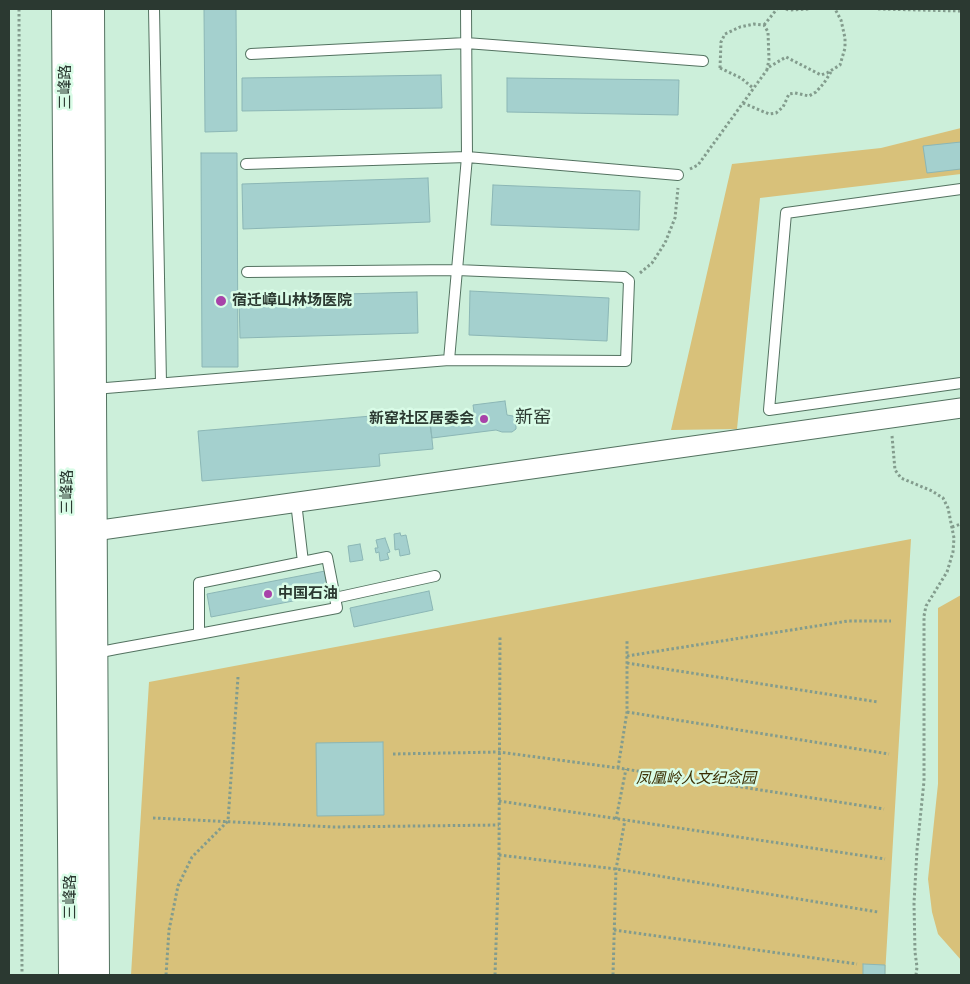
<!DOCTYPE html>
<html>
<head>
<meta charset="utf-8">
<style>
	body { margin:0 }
	#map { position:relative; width:970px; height:984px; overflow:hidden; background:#ccefda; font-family:Merriweather,serif }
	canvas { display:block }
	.frame { position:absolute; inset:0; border:10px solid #2b3931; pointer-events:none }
</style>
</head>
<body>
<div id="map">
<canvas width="970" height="984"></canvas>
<div class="frame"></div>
</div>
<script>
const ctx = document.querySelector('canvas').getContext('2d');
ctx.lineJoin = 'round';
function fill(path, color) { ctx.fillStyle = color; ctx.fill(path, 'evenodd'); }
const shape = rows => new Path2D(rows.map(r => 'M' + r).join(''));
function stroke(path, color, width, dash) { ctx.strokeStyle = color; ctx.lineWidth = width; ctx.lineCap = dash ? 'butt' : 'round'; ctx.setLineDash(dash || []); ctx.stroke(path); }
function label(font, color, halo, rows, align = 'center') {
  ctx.font = font + ' Merriweather,"Noto Sans SC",serif'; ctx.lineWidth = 5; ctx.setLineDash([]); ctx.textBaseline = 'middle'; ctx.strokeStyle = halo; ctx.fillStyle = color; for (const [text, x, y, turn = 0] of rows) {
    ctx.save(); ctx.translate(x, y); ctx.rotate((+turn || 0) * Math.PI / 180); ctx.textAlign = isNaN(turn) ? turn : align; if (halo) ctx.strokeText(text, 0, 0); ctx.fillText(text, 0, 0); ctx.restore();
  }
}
fill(shape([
	[961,128,961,174,760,198,737,429,671,430,732,164,881,148],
	[911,539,885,975,131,975,149,682],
	[961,595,961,960,938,934,932,912,928,879,938,784,938,608]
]), '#d8c17a');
const building = shape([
	[204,9,236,9,237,131,205,132,204,9],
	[441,75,442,108,242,111,242,78,441,75],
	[507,78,679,80,678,115,507,112,507,78],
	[961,142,961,169,927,173,923,146,961,142],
	[201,153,237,153,238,367,202,367,201,153],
	[428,178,430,222,243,229,242,184,428,178],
	[493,185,640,191,639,230,491,225,493,185],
	[470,291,609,298,607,341,469,335,470,291],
	[417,292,418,333,240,338,239,297,417,292],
	[505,401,507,415,513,416,516,421,516,429,512,432,502,432,496,430,432,438,430,425,475,419,473,405,505,401],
	[429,411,433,449,379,454,380,466,202,481,198,431,429,411],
	[400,533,401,536,406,535,410,554,400,556,399,549,395,550,394,534,400,533],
	[385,538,390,552,387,553,389,559,380,561,379,552,376,553,375,548,378,548,376,540,385,538],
	[360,544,363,560,350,562,348,546,360,544],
	[325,571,329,594,211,617,207,594,325,571],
	[429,591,433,610,354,627,350,608,429,591],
	[383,742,384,815,317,816,316,743,383,742],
	[863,964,885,965,885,975,863,975,863,964]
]);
fill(building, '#a4d0ce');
stroke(building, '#8bb6b5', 1);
const service = shape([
	[154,9,161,383],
	[251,54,466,43,703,61],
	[246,164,467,157,678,175],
	[961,189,786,213,769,410,961,383],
	[247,272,457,270,624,277,629,281,626,361,449,360],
	[94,389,449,360,467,157,466,9],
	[296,502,303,562],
	[335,598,435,576],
	[96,653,116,649,199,634,337,608,327,557,199,583,199,634]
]);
const minor = shape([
	[94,531,961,408]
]);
const secondary = shape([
	[65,9,72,975],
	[91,9,96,975]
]);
stroke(service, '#537260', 12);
stroke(minor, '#537260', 21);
stroke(secondary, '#537260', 28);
stroke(shape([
	[19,9,22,975],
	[786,9,789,10,809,9],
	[878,9,961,11],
	[764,25,777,9],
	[720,68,721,42,725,34,740,27,754,24,764,25,768,32,769,60,767,69],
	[720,68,741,78,753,88],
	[743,103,769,114,776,113,783,107,789,94,795,93,809,96,816,92,824,83,831,72],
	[690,169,698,165,769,67,786,57,821,75,827,73,840,65,845,48,845,38,841,20,835,9],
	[640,273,652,263,665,243,675,218,678,188],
	[892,436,895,470,901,478,932,491,943,498,948,508,954,538,953,552,947,572,926,606,924,616,924,781,917,850,914,903,915,952,917,967,916,975],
	[952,527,961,524],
	[627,656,848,621,891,621],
	[627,663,878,702],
	[627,712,889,754],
	[393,754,499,752,618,768,884,809],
	[618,768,627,712,627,639],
	[499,801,885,859],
	[153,818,334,827,499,825],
	[616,819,626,769],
	[499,855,616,869,878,912],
	[614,930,857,964],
	[166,975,169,930,178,886,192,857,228,821,238,677],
	[495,975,499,855,500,636],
	[613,975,616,869,625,820]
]), '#839c8d', 3, [2.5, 2.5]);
stroke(service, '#fff', 10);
stroke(minor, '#fff', 19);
stroke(secondary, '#fff', 26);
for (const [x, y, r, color] of [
	[221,301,6,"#a843a9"],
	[484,419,5,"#a843a9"],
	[268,594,5,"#a843a9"]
]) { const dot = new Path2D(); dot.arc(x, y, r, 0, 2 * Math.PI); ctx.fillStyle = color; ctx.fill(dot); stroke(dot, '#d9fce7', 2); }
label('15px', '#2b3931', '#d9fce7', [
	["三峰路",66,87,-90],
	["三峰路",68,492,-90],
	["三峰路",71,897,-90]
]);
label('bold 15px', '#2b3931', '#d9fce7', [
	["宿迁嶂山林场医院",232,301],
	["新窑社区居委会",474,419,"right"],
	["中国石油",278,594]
], 'left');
label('italic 15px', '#392d01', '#d9fce7', [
	["凤凰岭人文纪念园",696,779]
]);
label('18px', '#2b3931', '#d9fce7', [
	["新窑",533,418]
]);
</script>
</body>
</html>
